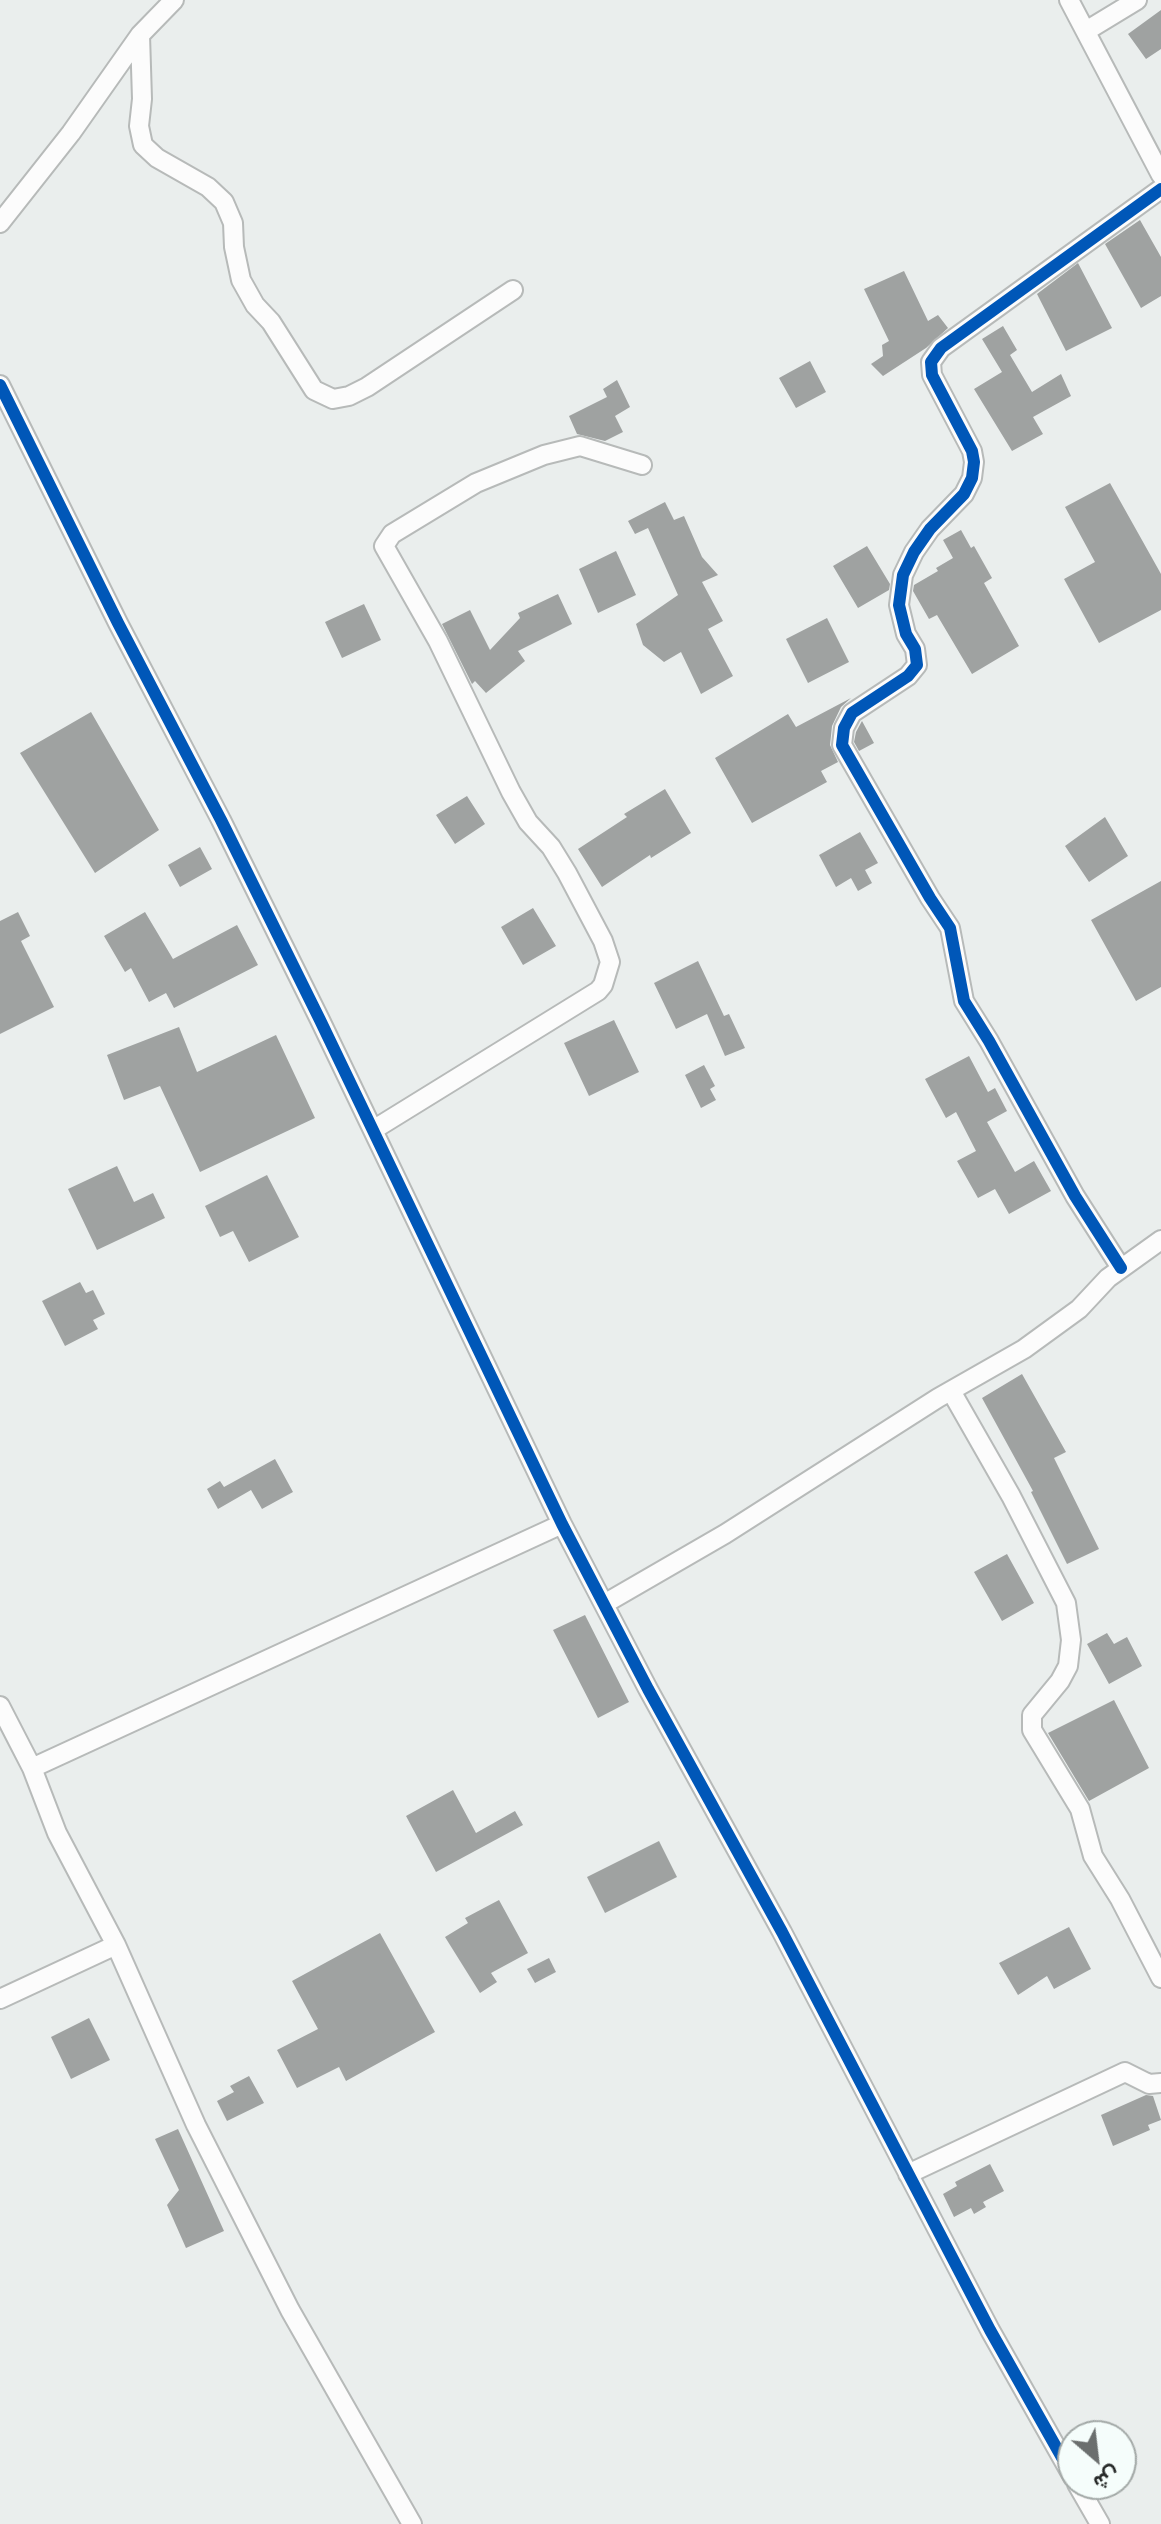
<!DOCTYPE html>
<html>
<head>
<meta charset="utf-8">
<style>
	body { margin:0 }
	#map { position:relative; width:1161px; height:2524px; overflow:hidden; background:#eaeeed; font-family:Merriweather,Vazirmatn,serif }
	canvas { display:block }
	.north { position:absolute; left:1057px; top:2420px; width:80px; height:80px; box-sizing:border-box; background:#f5fdfb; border:2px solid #a3a9a7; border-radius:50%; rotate:152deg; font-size:22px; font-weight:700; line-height:32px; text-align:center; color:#272a29 }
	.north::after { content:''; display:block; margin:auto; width:28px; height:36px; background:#6b6f6e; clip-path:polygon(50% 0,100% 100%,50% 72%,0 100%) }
</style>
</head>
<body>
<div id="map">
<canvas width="1161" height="2524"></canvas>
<div class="north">ش</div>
</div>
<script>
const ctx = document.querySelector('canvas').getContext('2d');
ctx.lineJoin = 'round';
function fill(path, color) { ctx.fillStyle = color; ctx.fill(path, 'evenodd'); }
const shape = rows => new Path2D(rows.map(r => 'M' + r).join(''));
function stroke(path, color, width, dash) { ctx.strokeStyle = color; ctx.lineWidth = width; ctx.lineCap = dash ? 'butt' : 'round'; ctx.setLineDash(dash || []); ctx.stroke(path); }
fill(shape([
	[1161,10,1161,49,1146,59,1128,34],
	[1140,220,1161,257,1161,296,1141,308,1105,244],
	[1078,263,1112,328,1066,351,1037,294],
	[904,271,928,321,938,315,948,328,926,348,883,376,871,364,883,356,882,345,889,341,864,289],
	[1003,326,1017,350,1010,355,1032,392,1061,374,1071,396,1033,417,1043,434,1012,451,974,389,1002,372,982,339],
	[810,361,826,392,796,408,779,378],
	[617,380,630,407,615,416,623,432,605,441,577,434,569,416,607,397,603,389],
	[1110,483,1161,574,1161,610,1099,643,1064,579,1095,562,1065,507],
	[665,502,674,520,684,516,702,557,718,575,702,582,723,621,708,629,733,676,701,694,681,652,664,662,643,645,636,624,678,595,648,528,635,534,628,521],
	[961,530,971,548,974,546,992,578,984,583,1019,646,972,674,937,615,929,619,913,591,914,585,938,571,936,568,953,558,943,540],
	[867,546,890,584,889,590,858,608,833,566],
	[616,551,636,595,598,613,579,569],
	[558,594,572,624,518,651,525,661,486,693,475,681,472,684,442,624,470,610,490,650,520,618,518,613],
	[364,604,381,640,342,658,325,622],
	[827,618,849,662,808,683,786,639],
	[851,698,841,707,832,726,830,745,838,762,821,771,827,782,752,823,715,758,788,714,796,727],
	[91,712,159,830,95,873,20,753],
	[862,721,874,743,859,751,854,742,856,732],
	[665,789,691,833,651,858,650,855,602,887,578,849,627,817,624,814],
	[467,796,485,824,455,844,436,815],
	[1105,817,1128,856,1089,882,1065,846],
	[860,832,878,863,865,870,872,883,858,891,851,878,836,887,819,855],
	[200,847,212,869,180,887,168,865],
	[1161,881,1161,987,1136,1001,1091,920],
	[533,908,556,946,523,965,501,927],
	[18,912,30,936,21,941,54,1007,0,1034,0,921],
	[145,912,173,959,237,925,258,965,174,1008,166,993,149,1002,131,968,125,972,104,936],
	[698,961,724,1016,729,1014,745,1048,725,1056,707,1014,676,1029,654,983],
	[614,1020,639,1072,589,1096,564,1043],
	[179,1027,197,1072,276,1035,315,1118,200,1172,160,1086,124,1100,107,1055],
	[969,1056,988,1092,995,1088,1007,1111,987,1122,1015,1172,1034,1161,1051,1191,1009,1214,995,1189,978,1198,957,1161,976,1151,956,1112,946,1118,925,1079],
	[704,1065,715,1086,710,1089,716,1100,701,1108,685,1075],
	[117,1166,134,1202,153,1193,165,1218,97,1250,68,1189],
	[267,1175,299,1237,249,1262,233,1231,220,1237,205,1206],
	[80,1282,86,1293,93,1290,105,1314,93,1320,98,1329,65,1346,42,1301],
	[1022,1374,1066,1452,1054,1458,1099,1549,1067,1564,1031,1492,1033,1491,982,1398],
	[275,1459,293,1492,262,1509,251,1490,218,1509,207,1489,220,1481,224,1487],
	[1007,1554,1034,1603,1002,1621,974,1572],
	[585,1615,629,1702,598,1718,553,1630],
	[1107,1633,1114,1644,1127,1637,1142,1666,1109,1684,1087,1644],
	[1114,1700,1149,1768,1089,1801,1048,1733],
	[453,1790,476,1833,515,1811,523,1825,436,1872,406,1816],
	[659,1841,677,1877,605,1913,587,1877],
	[499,1900,528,1953,491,1973,497,1982,480,1993,445,1937,468,1923,465,1918],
	[1069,1927,1091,1969,1054,1989,1047,1976,1018,1995,999,1963],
	[380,1933,435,2032,346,2081,339,2067,297,2088,277,2050,318,2029,292,1981],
	[549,1958,556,1972,535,1983,527,1969],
	[89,2018,110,2060,71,2079,51,2037],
	[249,2076,264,2103,227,2121,217,2101,234,2092,230,2086],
	[1146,2095,1153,2096,1161,2120,1148,2125,1150,2130,1113,2146,1101,2115],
	[178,2129,224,2231,186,2248,167,2205,179,2190,155,2139],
	[990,2164,1004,2191,983,2202,986,2207,974,2214,971,2208,954,2217,943,2194,957,2186,955,2182]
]), '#9fa2a1');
const minor = shape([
	[1069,0,1161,175],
	[1086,31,1137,0],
	[140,35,142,99,139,126,143,145,157,158,208,187,224,202,233,223,234,247,241,280,255,305,271,322,314,390,333,399,349,396,367,387,513,290],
	[0,223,71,133,140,35,174,0],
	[0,385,118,623,221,820,320,1020,562,1524,648,1689,782,1932,990,2330,1073,2477],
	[373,1130,598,991,603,985,610,962,603,941,567,873,551,847,528,822,511,792,438,641,384,546,392,534,476,483,544,455,580,446,642,465],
	[1121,1268,1075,1196,989,1041,964,1001,950,928,930,898,842,745,844,728,852,713,908,676,917,665,915,649,906,634,899,605,903,575,914,552,930,529,964,494,972,478,974,462,972,451,932,375,931,362,941,348,1161,189],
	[951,1391,1011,1496,1066,1603,1071,1640,1068,1666,1060,1681,1032,1715,1032,1730,1080,1809,1093,1856,1120,1899,1161,1978],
	[604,1604,725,1534,938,1398,1024,1349,1079,1309,1108,1278,1161,1240],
	[0,1706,32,1768,57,1833,116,1945,196,2125,290,2310,412,2524],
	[32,1768,562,1524],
	[0,1999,116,1945],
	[908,2174,1125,2072,1149,2084,1161,2083],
	[1077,2484,1100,2524]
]);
stroke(minor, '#b7bab9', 22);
stroke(minor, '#fcfcfc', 18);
stroke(shape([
	[0,385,118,623,221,820,320,1020,562,1524,648,1689,782,1932,990,2330,1073,2477],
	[1121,1268,1075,1196,989,1041,964,1001,950,928,930,898,842,745,844,728,852,713,908,676,917,665,915,649,906,634,899,605,903,575,914,552,930,529,964,494,972,478,974,462,972,451,932,375,931,362,941,348,1161,189]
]), '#0057b8', 12);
</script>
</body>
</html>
